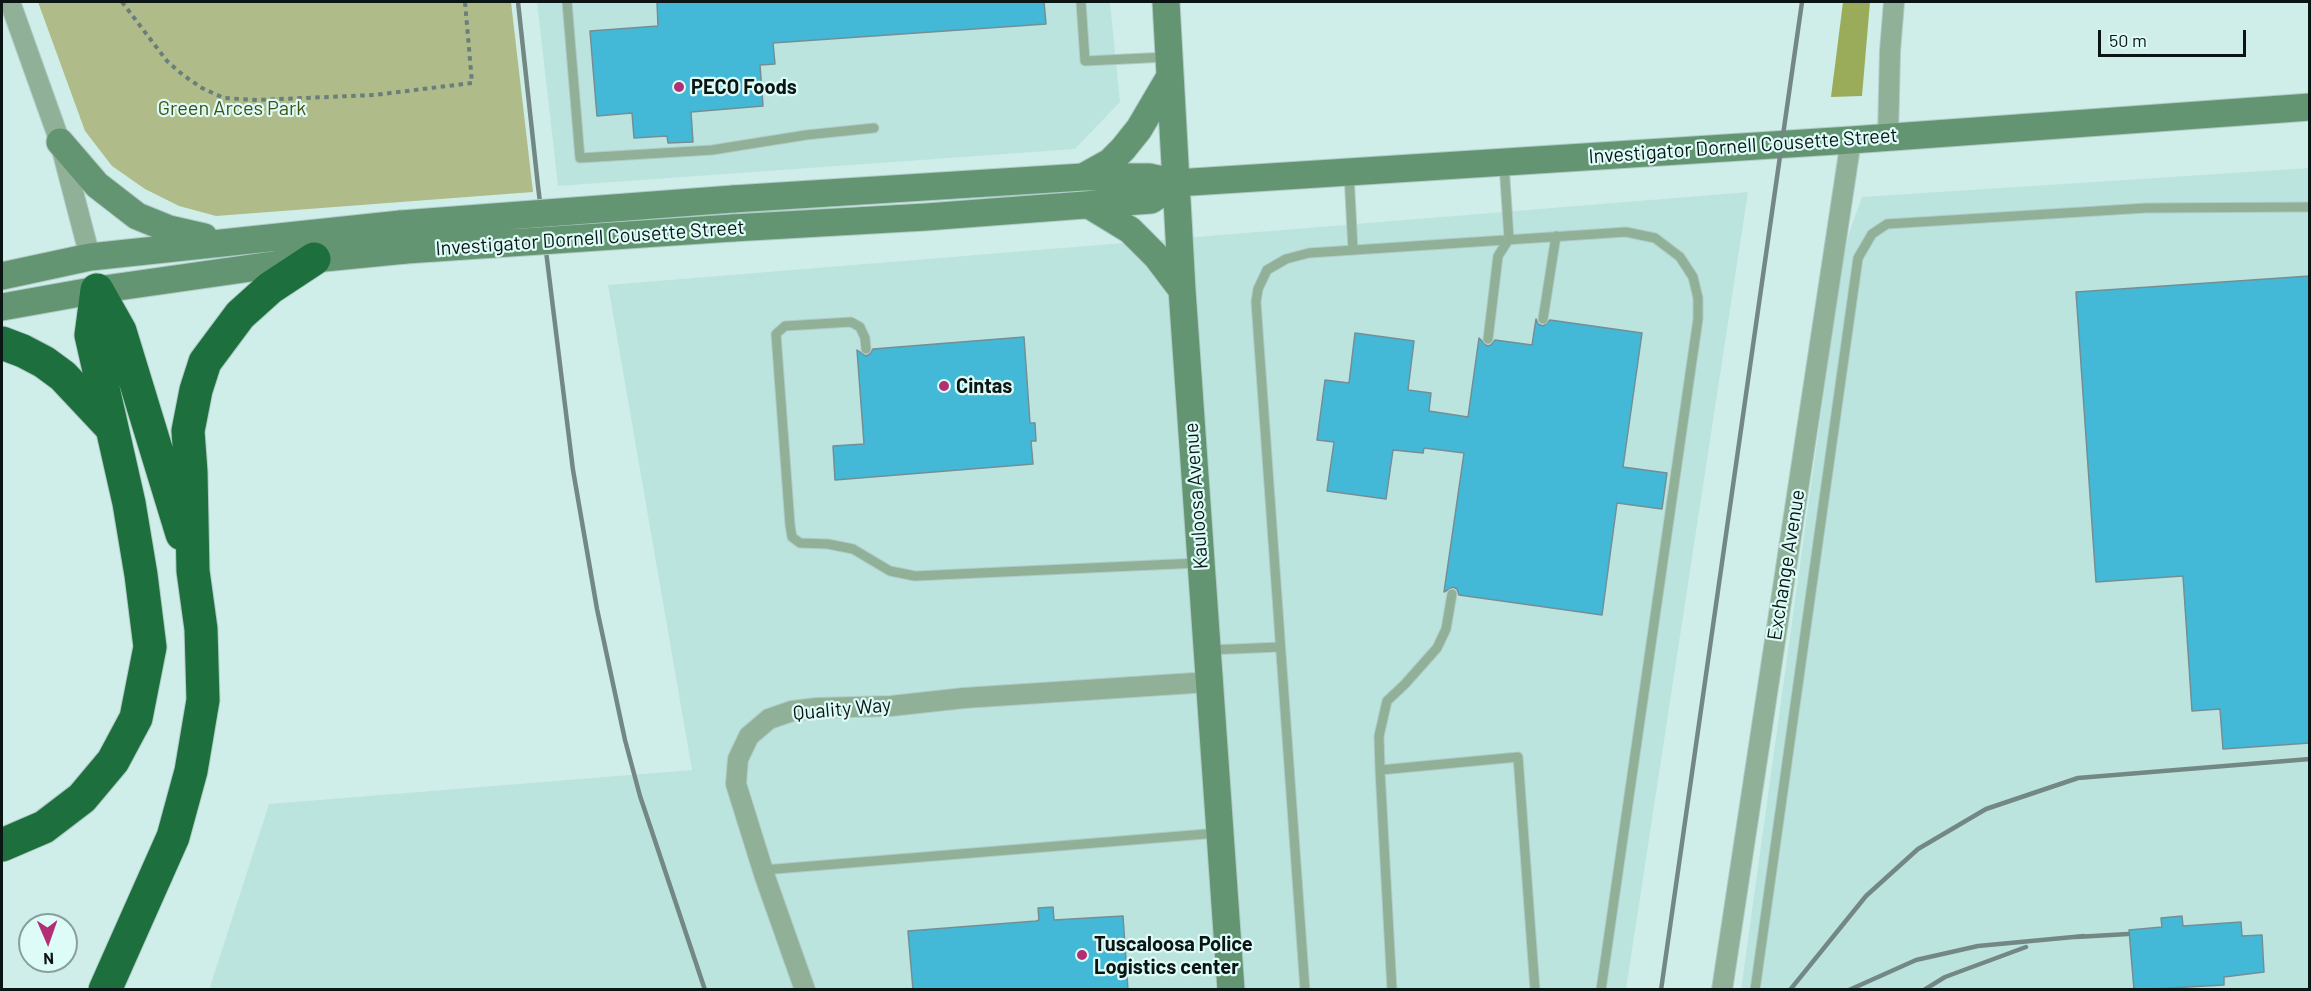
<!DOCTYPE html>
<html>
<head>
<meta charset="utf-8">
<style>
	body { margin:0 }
	#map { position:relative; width:2311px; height:991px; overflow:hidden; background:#d0eee9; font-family:Barlow,sans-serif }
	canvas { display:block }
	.frame { position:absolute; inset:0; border:3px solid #0b1614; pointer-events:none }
	.north { position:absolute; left:18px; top:913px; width:60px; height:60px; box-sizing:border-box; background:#ddfbf7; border:2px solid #899f9c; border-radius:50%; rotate:178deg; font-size:16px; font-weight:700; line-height:24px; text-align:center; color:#0b1614 }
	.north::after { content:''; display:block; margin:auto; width:21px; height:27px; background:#b22e75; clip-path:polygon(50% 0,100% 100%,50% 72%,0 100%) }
	.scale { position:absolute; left:2098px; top:30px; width:148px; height:27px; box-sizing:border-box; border:3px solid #0b1614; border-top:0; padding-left:8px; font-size:18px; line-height:21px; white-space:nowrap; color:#0b1614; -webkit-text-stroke:4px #ddfbf7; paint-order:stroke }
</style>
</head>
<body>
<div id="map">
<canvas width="2311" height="991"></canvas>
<div class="frame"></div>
<div class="north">N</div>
<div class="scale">50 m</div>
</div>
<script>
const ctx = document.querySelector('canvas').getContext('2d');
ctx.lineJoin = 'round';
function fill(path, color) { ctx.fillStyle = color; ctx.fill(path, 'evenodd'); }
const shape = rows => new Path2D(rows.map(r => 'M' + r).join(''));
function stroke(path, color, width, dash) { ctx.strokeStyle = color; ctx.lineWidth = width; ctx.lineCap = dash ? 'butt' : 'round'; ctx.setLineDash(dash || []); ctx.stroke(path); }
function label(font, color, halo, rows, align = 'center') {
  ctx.font = font + ' Barlow,sans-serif'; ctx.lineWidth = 4.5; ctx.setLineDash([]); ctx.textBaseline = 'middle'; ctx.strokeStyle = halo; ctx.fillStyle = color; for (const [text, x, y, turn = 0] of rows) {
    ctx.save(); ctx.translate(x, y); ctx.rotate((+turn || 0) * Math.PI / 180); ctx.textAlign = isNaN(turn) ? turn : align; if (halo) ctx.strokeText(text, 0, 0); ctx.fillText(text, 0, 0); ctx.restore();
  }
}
fill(shape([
	[537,2,1110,2,1120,102,1075,149,558,186],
	[2309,168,2309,989,1741,990,1844,247,1862,197],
	[1748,192,1626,989,209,990,269,804,692,770,608,285]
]), '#bce4de');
fill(shape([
	[38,2,511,2,533,192,216,216,179,206,145,189,112,166,85,131]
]), '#afbc8a');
fill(shape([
	[1843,2,1870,2,1862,96,1831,97]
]), '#9aac59');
const building = shape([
	[657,2,1044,2,1046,24,773,43,775,64,760,65,763,106,691,112,693,142,668,143,667,136,634,138,632,113,597,116,593,68,590,31,658,26,657,2],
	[2310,276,2310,743,2223,749,2220,709,2192,711,2183,576,2096,582,2076,292,2310,276],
	[1536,319,1538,324,1543,326,1550,320,1642,333,1623,467,1667,473,1662,509,1617,503,1602,615,1459,595,1457,589,1453,587,1444,592,1464,453,1424,448,1423,453,1393,450,1386,499,1327,491,1334,442,1317,440,1325,380,1349,383,1355,333,1414,341,1408,390,1431,393,1429,411,1468,417,1479,338,1487,346,1491,345,1495,340,1532,345,1536,319],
	[1024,337,1030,423,1035,423,1036,441,1031,441,1033,464,835,480,833,446,864,444,857,350,866,356,870,354,873,349,1024,337],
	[1053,907,1054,920,1123,916,1128,990,913,990,908,931,1036,921,1039,920,1038,908,1053,907],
	[2182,916,2183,926,2241,922,2242,936,2262,935,2264,972,2224,977,2224,985,2134,990,2129,930,2162,927,2161,918,2182,916]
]);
fill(building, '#44b8d7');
stroke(building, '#748e96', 1.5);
const lane = shape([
	[567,2,580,158,712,150,806,135,874,128],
	[1081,2,1085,61,1167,57],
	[1349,174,1353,250],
	[1543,319,1556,236],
	[1488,339,1498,256,1509,239,1504,164],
	[866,349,865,338,860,327,851,322,785,326,776,334,790,525,792,537,800,543,828,544,853,549,890,571,915,576,1198,563],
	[1209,650,1280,647],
	[1380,770,1379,736,1387,701,1405,684,1437,648,1446,629,1452,594],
	[763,870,1218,833],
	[1305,990,1256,302,1258,289,1267,270,1286,259,1309,253,1626,232,1655,238,1680,257,1693,277,1698,298,1698,319,1601,990],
	[1392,990,1380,770,1518,757,1535,990],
	[1755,990,1858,258,1872,234,1887,224,2146,208,2310,207]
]);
const street = shape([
	[10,2,60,142,90,257],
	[1888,137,1890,51,1894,2],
	[805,990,765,877,736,784,738,759,749,736,769,719,792,711,817,708,891,706,964,698,1209,682],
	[1722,990,1851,140]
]);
const secondary = shape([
	[1166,2,1182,290,1231,990],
	[60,142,97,185,137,216,169,229,204,237],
	[1083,177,1110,162,1123,149,1139,129,1169,78],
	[733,199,1083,177,1149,177,1176,183,1851,140,2310,107],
	[1089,205,1130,230,1157,257,1182,290],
	[732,228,926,217,1151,200,1176,183],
	[2,276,90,257,401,224],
	[2,307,97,290,314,259,406,250]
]);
const highway = shape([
	[97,290,120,331,182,534],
	[2,343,23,351,44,362,63,376,109,425],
	[2,845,44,827,82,798,113,761,136,718,150,647,141,575,129,503,91,335,97,290],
	[105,990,173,837,191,771,203,700,201,629,193,571,191,472,188,431,196,390,205,362,240,315,270,288,314,259]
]);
stroke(lane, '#b0cbc7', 11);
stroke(street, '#b0cbc7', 22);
stroke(secondary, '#b0cbc7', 29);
stroke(highway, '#b0cbc7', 35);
stroke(shape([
	[122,2,167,61,183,75,202,88,224,98,257,100,374,95,472,83,465,2]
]), '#6a7e7b', 4, [4.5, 4.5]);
stroke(lane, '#90b098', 9);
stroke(street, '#90b098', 20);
stroke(secondary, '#649572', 27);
stroke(highway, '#1d703e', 33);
stroke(shape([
	[518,2,538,186,573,470,597,609,625,740,640,796,705,990],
	[2076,937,2128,934],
	[1661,990,1802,2],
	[1790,990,1866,896,1918,849,1986,809,2078,778,2310,759],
	[1849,990,1916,960,1978,946,2084,936],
	[1924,990,1945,977,2026,947]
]), '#738884', 4.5);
const secondaryBridge = shape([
	[401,224,733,199],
	[406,250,732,228]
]);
stroke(secondaryBridge, '#b0cbc7', 29, []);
stroke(secondaryBridge, '#649572', 27);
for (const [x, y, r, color] of [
	[679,87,6,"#b22e75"],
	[944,386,6,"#b22e75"],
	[1082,955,6,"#b22e75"]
]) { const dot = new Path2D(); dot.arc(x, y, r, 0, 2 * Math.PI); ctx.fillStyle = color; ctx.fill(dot); stroke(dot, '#ddfbf7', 2); }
label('bold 20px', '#0b1614', '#ddfbf7', [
	["PECO Foods",691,87],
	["Cintas",956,386],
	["Tuscaloosa Police",1094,944],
	["Logistics center",1094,967]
], 'left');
label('20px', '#455013', '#ddfbf7', [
	["Green Arces Park",232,108]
]);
label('20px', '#0b1614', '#ddfbf7', [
	["Investigator Dornell Cousette Street",1743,146,-4],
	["Investigator Dornell Cousette Street",590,238,-4],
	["Kauloosa Avenue",1196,496,-94],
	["Exchange Avenue",1786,565,-81],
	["Quality Way",842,709,-5]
]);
</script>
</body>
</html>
